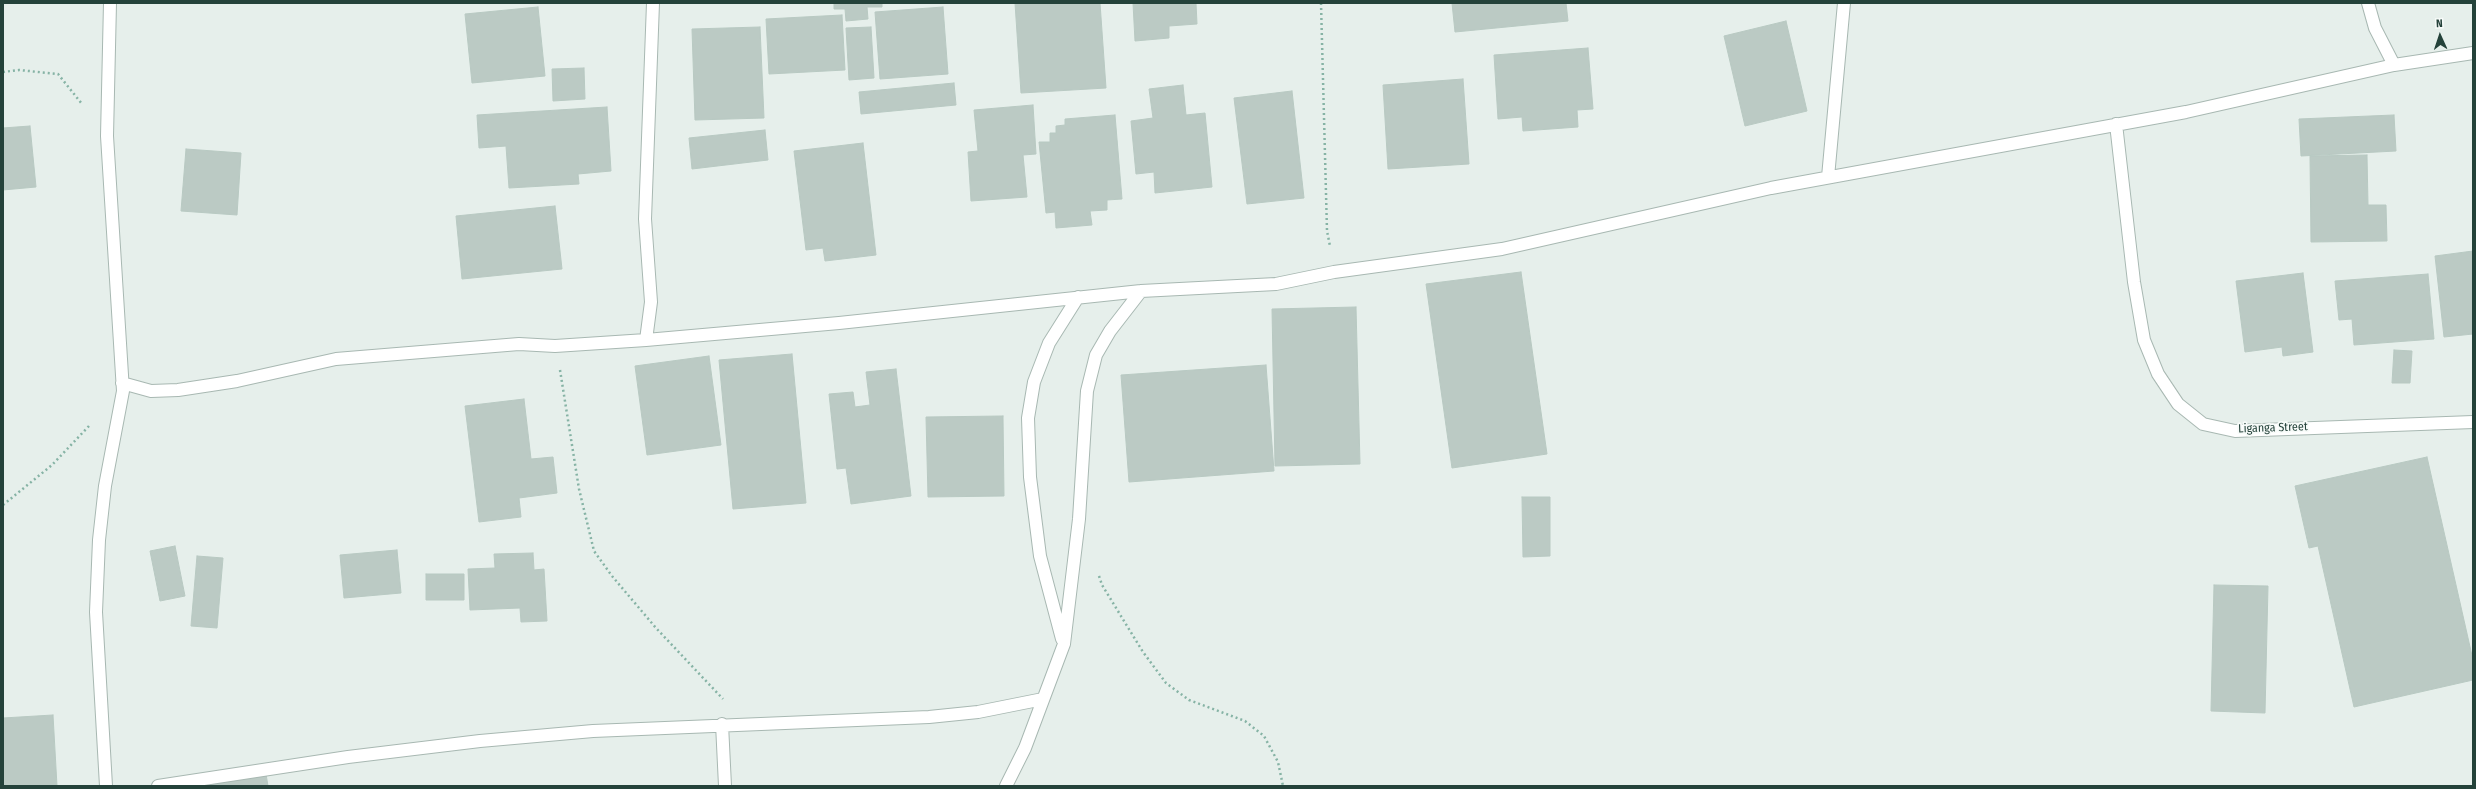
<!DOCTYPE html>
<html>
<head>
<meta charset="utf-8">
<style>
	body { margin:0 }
	#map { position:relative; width:2476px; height:789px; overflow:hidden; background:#e6efeb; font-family:"Fira Sans Condensed",sans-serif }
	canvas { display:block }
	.frame { position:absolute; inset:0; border:4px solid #24423a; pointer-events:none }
	.north { position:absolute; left:2420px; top:16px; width:40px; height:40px; -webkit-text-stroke:3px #f7fbf9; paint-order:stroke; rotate:357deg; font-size:11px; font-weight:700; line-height:16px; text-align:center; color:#24423a }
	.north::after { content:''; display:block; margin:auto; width:14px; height:18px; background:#24423a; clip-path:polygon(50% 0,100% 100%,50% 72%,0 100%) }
</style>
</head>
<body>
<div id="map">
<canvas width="2476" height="789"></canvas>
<div class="frame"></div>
<div class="north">N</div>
</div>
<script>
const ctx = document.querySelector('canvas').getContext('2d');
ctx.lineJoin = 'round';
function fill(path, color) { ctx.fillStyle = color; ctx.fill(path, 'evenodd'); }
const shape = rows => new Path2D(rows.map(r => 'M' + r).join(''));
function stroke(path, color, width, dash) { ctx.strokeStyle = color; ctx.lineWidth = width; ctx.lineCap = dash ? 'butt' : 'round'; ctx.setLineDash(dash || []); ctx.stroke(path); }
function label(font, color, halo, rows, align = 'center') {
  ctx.font = font + ' "Fira Sans Condensed",sans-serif'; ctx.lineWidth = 3.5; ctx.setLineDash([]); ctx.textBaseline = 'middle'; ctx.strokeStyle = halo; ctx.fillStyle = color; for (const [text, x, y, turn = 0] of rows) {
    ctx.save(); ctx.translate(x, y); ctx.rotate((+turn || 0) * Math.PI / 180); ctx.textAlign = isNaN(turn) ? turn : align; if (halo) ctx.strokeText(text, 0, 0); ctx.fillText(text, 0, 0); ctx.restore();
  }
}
const building = shape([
	[834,3,882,3,882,7,867,7,868,19,846,21,845,9,834,9,834,3],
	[1015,3,1100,3,1106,88,1021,93,1015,3],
	[1133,3,1196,3,1197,24,1169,26,1169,38,1135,41,1133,3],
	[1452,3,1566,3,1568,21,1455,32,1452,3],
	[538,7,545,76,472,83,465,14,538,7],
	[943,7,948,74,880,79,875,12,943,7],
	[842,15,845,70,769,74,766,19,842,15],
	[1786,21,1807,111,1745,126,1724,36,1786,21],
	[760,27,764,118,695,120,692,29,760,27],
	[871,27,874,78,849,80,846,28,871,27],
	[1588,48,1593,109,1577,110,1578,127,1523,131,1522,117,1498,119,1494,55,1588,48],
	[584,68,585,99,553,101,552,69,584,68],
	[1463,79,1469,164,1388,169,1383,85,1463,79],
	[954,83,956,105,861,114,859,92,954,83],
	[1183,85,1186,115,1205,113,1212,187,1155,193,1154,172,1136,174,1131,121,1153,118,1149,89,1183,85],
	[1292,91,1304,198,1247,204,1234,98,1292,91],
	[1033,105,1036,154,1023,155,1027,197,971,201,968,152,978,151,974,110,1033,105],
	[607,107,611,171,578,174,579,184,509,188,506,146,479,148,477,115,607,107],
	[1115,115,1122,199,1107,200,1107,210,1090,211,1092,225,1056,228,1055,212,1046,213,1039,142,1050,142,1050,133,1056,133,1056,126,1065,125,1065,119,1115,115],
	[2394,115,2396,151,2301,156,2299,119,2394,115],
	[30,126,36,187,3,190,3,128,30,126],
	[765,130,768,160,692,169,689,138,765,130],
	[863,143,876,255,825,261,823,248,806,250,794,151,863,143],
	[186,149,241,153,237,215,181,211,186,149],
	[2367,155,2368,205,2386,205,2387,241,2311,242,2310,156,2367,155],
	[555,206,562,269,462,279,456,216,555,206],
	[2473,251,2473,334,2444,337,2435,256,2473,251],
	[1521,272,1547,454,1452,468,1426,284,1521,272],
	[2303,273,2313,352,2283,356,2282,347,2245,352,2236,281,2303,273],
	[2428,274,2434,339,2354,345,2352,319,2339,320,2335,281,2428,274],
	[1356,307,1360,464,1275,466,1272,309,1356,307],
	[2394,350,2412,351,2410,383,2392,383,2394,350],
	[792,354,806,503,733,509,719,360,792,354],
	[709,356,721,445,647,455,635,366,709,356],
	[1266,365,1274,471,1129,482,1121,375,1266,365],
	[896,369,911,496,851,504,846,468,837,469,829,394,853,392,855,407,870,405,866,372,896,369],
	[524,399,531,459,553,457,557,493,519,498,521,517,479,522,465,406,524,399],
	[1003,416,1004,496,928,497,926,417,1003,416],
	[2427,457,2473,660,2473,680,2354,707,2318,546,2309,548,2295,486,2427,457],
	[1522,497,1550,497,1550,556,1523,557,1522,497],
	[175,546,185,596,160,601,150,551,175,546],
	[397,550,401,593,344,598,340,555,397,550],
	[533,553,534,570,544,569,547,621,521,622,520,608,470,610,468,569,495,568,494,554,533,553],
	[197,556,223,558,217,628,191,626,197,556],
	[426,574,464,574,464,600,426,600,426,574],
	[2214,585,2268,586,2265,713,2211,711,2214,585],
	[53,715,57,786,3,786,3,718,53,715],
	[266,774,268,786,182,786,266,774]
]);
fill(building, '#bbcac4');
stroke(building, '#b8c9c2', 1);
const street = shape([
	[2368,3,2375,28,2394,65],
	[2116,124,2134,282,2144,340,2158,374,2178,404,2203,424,2235,431,2473,422],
	[1828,177,1844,3],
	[646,340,651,302,645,219,653,3],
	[122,383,151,391,178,390,237,381,336,359,519,344,555,346,646,340,839,323,1141,291,1276,284,1334,272,1502,249,1771,188,2186,112,2394,65,2473,53],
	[1062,639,1040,556,1030,477,1028,418,1034,382,1049,343,1078,297],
	[722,724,725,786],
	[106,786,96,612,99,540,105,486,123,391,107,136,110,3],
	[158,786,348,757,480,741,593,731,929,717,978,712,1043,699],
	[1006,786,1025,748,1064,644,1079,519,1087,391,1096,355,1110,331,1141,291]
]);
stroke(street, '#a8b8b2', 14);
stroke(shape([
	[1321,3,1327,231,1330,246],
	[3,72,19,70,58,74,82,104],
	[560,370,579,489,594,551,612,576,656,628,723,699],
	[3,505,52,465,89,426],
	[1099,576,1102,585,1143,652,1166,683,1189,700,1245,721,1264,736,1278,762,1283,786]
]), '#86b3a5', 2.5, [2, 3]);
stroke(street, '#fff', 12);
label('12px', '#24423a', '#f7fbf9', [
	["Liganga Street",2273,428,-2]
]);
</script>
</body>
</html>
